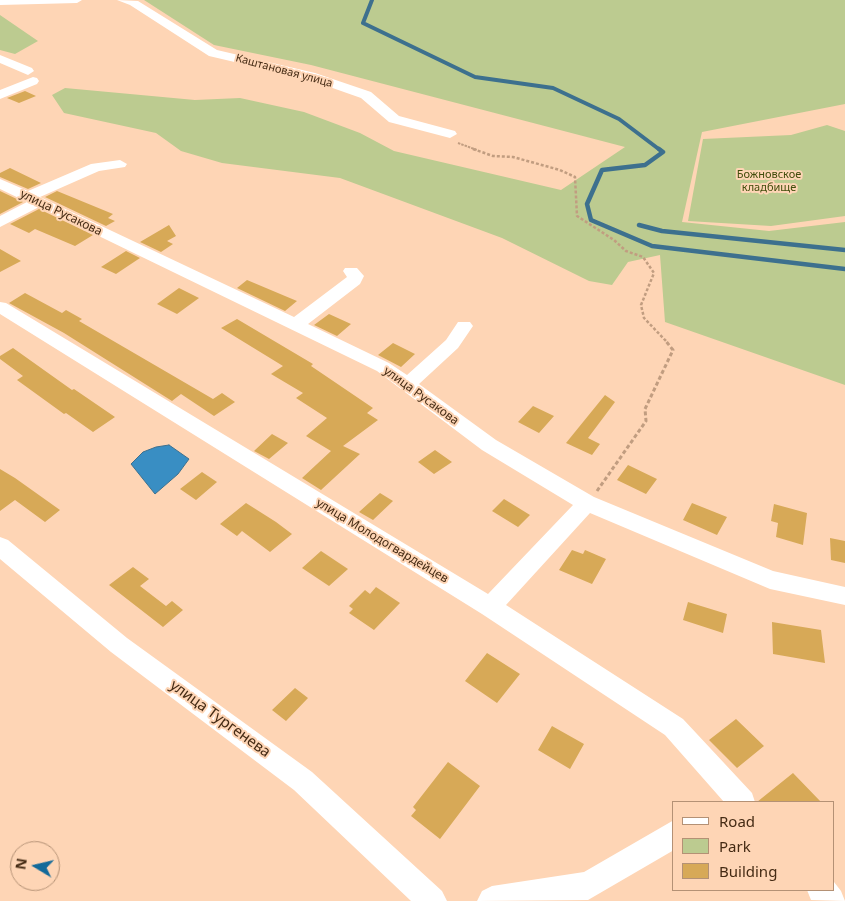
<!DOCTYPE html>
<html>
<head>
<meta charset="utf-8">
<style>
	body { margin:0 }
	#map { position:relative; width:845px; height:901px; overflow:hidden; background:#fed5b5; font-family:"Noto Sans",sans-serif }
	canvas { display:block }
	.legend { position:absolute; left:672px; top:801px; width:162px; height:90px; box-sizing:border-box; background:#fed5b5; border:1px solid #b49175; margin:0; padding:6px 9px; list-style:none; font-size:15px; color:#452b14 }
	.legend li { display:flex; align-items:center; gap:10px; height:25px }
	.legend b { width:25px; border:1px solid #b49175 }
	.north { position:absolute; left:10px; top:841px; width:50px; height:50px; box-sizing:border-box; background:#fed5b5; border:1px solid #b49175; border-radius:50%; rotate:279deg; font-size:14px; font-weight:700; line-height:20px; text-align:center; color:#452b14 }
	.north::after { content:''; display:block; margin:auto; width:18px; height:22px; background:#126a9a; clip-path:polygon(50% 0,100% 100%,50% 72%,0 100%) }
</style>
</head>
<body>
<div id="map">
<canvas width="845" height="901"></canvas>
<ul class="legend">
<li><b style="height:6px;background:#fff"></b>Road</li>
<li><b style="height:14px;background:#bccb90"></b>Park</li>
<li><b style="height:14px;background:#d7a957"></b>Building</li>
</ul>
<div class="north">N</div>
</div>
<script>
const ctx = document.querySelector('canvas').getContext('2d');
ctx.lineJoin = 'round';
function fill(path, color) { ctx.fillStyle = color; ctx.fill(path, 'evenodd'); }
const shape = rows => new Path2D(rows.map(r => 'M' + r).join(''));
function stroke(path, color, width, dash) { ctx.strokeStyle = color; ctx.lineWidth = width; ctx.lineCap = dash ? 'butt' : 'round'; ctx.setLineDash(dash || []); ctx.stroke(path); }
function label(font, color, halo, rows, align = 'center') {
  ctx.font = font + ' "Noto Sans",sans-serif'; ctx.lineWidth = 4; ctx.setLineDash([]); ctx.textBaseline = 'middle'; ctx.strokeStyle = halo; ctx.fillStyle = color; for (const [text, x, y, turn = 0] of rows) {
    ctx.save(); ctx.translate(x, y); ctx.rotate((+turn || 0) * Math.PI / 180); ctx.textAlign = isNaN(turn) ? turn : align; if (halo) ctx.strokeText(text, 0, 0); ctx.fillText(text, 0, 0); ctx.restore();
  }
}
fill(shape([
	[144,0,845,0,845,104,702,132,682,222,769,231,845,222,845,385,665,322,660,255,628,262,612,285,589,281,502,238,340,178,222,163,181,151,156,133,64,113,52,95,65,88,195,100,240,98,304,112,360,133,394,151,561,190,625,147,311,65,214,45],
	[0,15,38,41,15,54,0,50],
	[827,125,845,131,845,216,771,226,688,221,703,139,791,135]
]), '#bccb90');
const water = shape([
	[169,445,189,459,178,474,155,494,131,464,143,452,156,447,169,445]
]);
fill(water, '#398ec3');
stroke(water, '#3d708e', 1);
stroke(shape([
	[372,0,363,23,475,77,553,88,619,119,660,150]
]), '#3d708e', 4);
stroke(shape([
	[659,149,663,152,645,165,602,170,587,204,591,220,652,246,845,269],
	[639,225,662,231,845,250]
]), '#3d708e', 4.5);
fill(shape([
	[25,91,36,96,19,103,7,98],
	[10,168,41,183,28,189,0,177,0,173],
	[0,191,23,202,0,214],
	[57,191,113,214,108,218,115,221,106,226,45,197],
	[39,209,93,235,75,246,35,229,29,233,10,224],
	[169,225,176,236,167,241,173,244,161,252,140,242],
	[0,249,21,261,0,272],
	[126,251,140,258,116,274,101,267],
	[247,280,285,296,297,301,285,311,237,288],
	[179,288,199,298,177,314,157,304],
	[25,293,62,313,66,310,82,319,79,321,213,399,222,393,235,402,214,416,181,394,172,401,64,333,9,303],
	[329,314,351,324,337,336,314,325],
	[237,319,313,364,311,366,373,408,367,413,378,420,343,446,360,454,321,490,302,478,331,451,306,436,327,418,296,398,303,393,271,374,283,366,221,328],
	[393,343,415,354,401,367,378,355],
	[13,348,72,390,74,389,115,417,93,432,66,413,64,414,17,380,23,376,0,359,0,356],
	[605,395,615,402,588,438,600,444,592,455,566,443],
	[533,406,554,416,539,433,518,422],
	[272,434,288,443,269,459,254,451],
	[435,450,452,462,434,474,418,462],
	[628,465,657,479,646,494,617,480],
	[0,469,15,478,60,510,45,522,15,500,0,511],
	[202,472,217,482,196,500,180,489],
	[380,493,393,501,373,520,359,512],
	[504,499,530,515,518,527,492,511],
	[246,503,276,522,292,534,270,552,242,531,237,536,220,524],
	[692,503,727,517,717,535,683,520],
	[774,504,807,513,803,545,776,537,778,523,771,521],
	[830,538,845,541,845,563,831,560],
	[572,550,583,554,585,550,606,559,592,584,559,570],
	[321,551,348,569,329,586,302,568],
	[133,567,149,579,140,586,166,606,172,601,183,610,163,627,109,585],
	[376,587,400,603,374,630,349,613,353,609,349,606,365,590,370,594],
	[688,602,727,614,723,633,683,620],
	[772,622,821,630,825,663,773,654],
	[487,653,520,674,497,703,465,681],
	[295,688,308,698,286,721,272,710],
	[736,719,764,746,737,768,709,740],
	[552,726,584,744,570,769,538,750],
	[448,762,480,786,440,839,411,816,416,810,413,807],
	[793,773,821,802,757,802]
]), '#d7a957');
stroke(shape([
	[458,143,477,150]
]), '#c19d80', 2, [2.5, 1]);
stroke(shape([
	[473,149,493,156,513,157,560,170,575,177,577,216,614,240,626,251,643,257,654,273,641,305,644,318,666,341]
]), '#c19d80', 2.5, [3, 2]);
stroke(shape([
	[597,491,646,421,645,409,673,350,665,340]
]), '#c19d80', 3, [4, 2.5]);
fill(shape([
	[0,0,82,0,77,3,0,5,0,0],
	[117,0,138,1,217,50,315,73,371,92,399,116,455,131,457,134,450,138,389,122,361,98,307,79,209,56,130,5,117,0],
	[0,55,32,68,34,71,28,75,0,63,0,55],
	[33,77,37,78,39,81,37,84,0,99,0,90,33,77],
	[120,160,127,164,125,167,99,171,40,197,294,317,347,277,343,271,345,268,357,268,364,276,360,284,308,324,389,363,407,375,446,340,458,322,470,322,473,326,458,348,419,384,496,440,594,497,773,571,845,587,845,605,770,589,590,513,506,605,683,719,752,793,755,802,724,802,665,735,482,614,0,314,0,302,6,303,488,594,573,505,482,450,377,371,39,207,0,227,0,216,27,202,0,189,0,179,28,191,91,164,120,160],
	[0,537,8,540,127,638,312,772,442,891,447,901,411,901,294,790,111,652,0,559,0,537],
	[674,820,674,850,588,900,477,901,482,891,492,886,584,872,674,820],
	[834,882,841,891,845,901,811,900,807,890,834,890,834,882]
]), '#fff');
label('11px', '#452b14', '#fed5b5', [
	["Каштановая улица",284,71,15]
]);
label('11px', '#414d0c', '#fed5b5', [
	["Божновское",769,175],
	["кладбище",769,188]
]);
label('12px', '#452b14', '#fed5b5', [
	["улица Русакова",61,213,26],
	["улица Русакова",421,396,36],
	["улица Молодогвардейцев",382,541,31]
]);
label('15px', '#452b14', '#fed5b5', [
	["улица Тургенева",220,719,36]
]);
</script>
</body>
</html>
